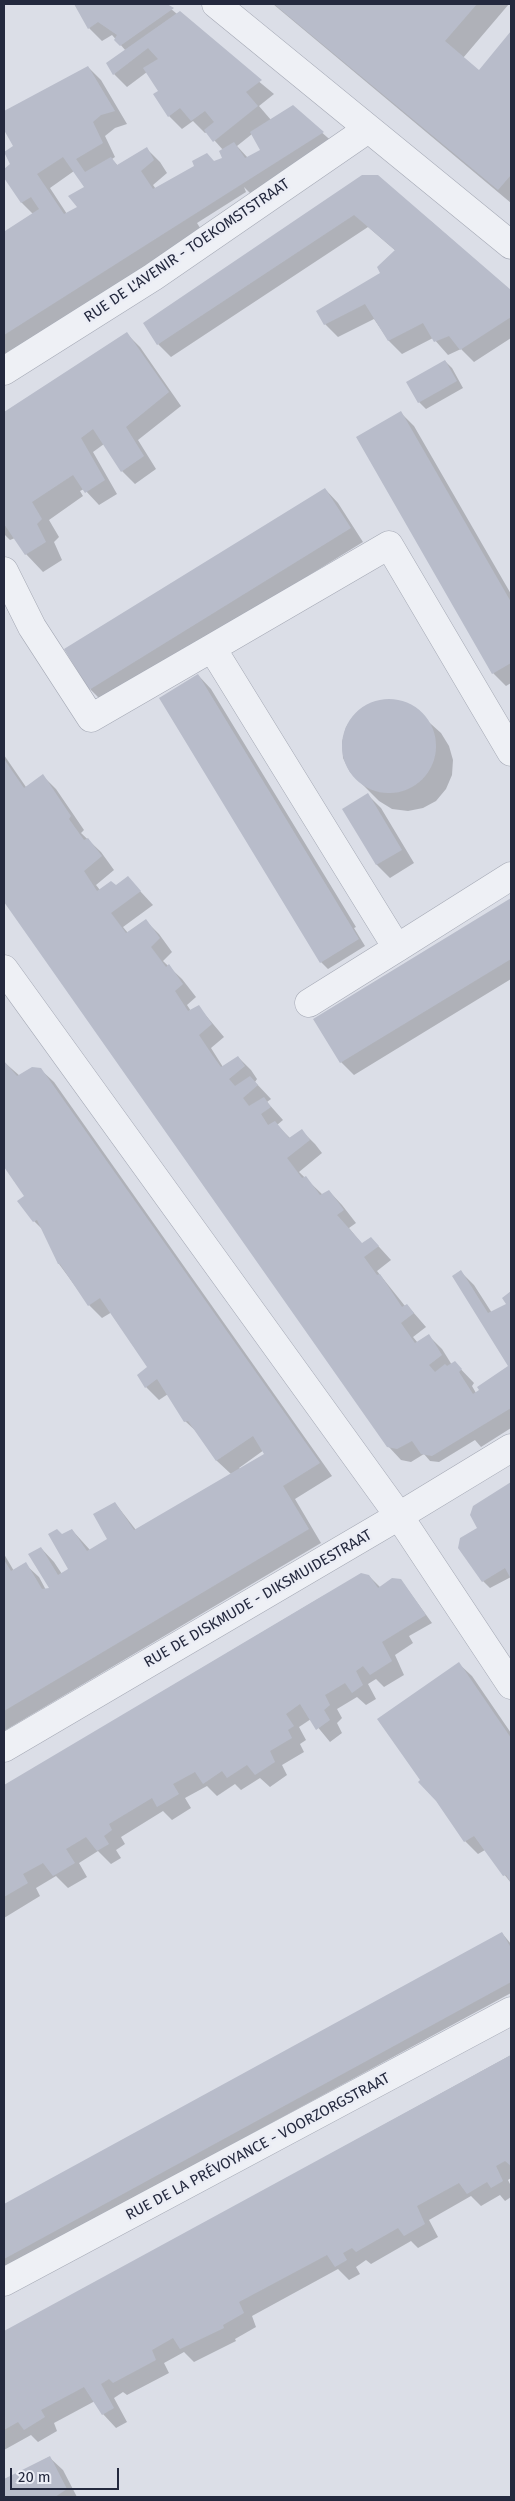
<!DOCTYPE html>
<html>
<head>
<meta charset="utf-8">
<style>
	body { margin:0 }
	#map { position:relative; width:515px; height:2501px; overflow:hidden; background:#dbdee7; font-family:"Fira Sans",sans-serif }
	canvas { display:block }
	.frame { position:absolute; inset:0; border:5px solid #24293e; pointer-events:none }
	.scale { position:absolute; left:10px; top:2468px; width:109px; height:22px; box-sizing:border-box; border:2px solid #24293e; border-top:0; padding-left:6px; font-size:15px; line-height:18px; white-space:nowrap; color:#24293e; -webkit-text-stroke:4px #ebedf5; paint-order:stroke }
</style>
</head>
<body>
<div id="map">
<canvas width="515" height="2501"></canvas>
<div class="frame"></div>
<div class="scale">20 m</div>
</div>
<script>
const ctx = document.querySelector('canvas').getContext('2d');
ctx.lineJoin = 'round';
function fill(path, color) { ctx.fillStyle = color; ctx.fill(path, 'evenodd'); }
const shape = rows => new Path2D(rows.map(r => 'M' + r).join(''));
function stroke(path, color, width, dash) { ctx.strokeStyle = color; ctx.lineWidth = width; ctx.lineCap = dash ? 'butt' : 'round'; ctx.setLineDash(dash || []); ctx.stroke(path); }
function label(font, color, halo, rows, align = 'center') {
  ctx.font = font + ' "Fira Sans",sans-serif'; ctx.lineWidth = 5; ctx.setLineDash([]); ctx.textBaseline = 'middle'; ctx.strokeStyle = halo; ctx.fillStyle = color; for (const [text, x, y, turn = 0] of rows) {
    ctx.save(); ctx.translate(x, y); ctx.rotate((+turn || 0) * Math.PI / 180); ctx.textAlign = isNaN(turn) ? turn : align; if (halo) ctx.strokeText(text, 0, 0); ctx.fillText(text, 0, 0); ctx.restore();
  }
}
fill(shape([
	[76,4,165,4,274,94,259,106,271,120,293,107,336,145,254,197,244,187,246,192,197,223,202,231,4,356,4,229,6,232,33,214,22,203,4,176,4,170,12,164,15,146,4,128,4,112,88,67,101,80,127,124,115,128,105,136,115,157,112,159,118,166,147,149,160,162,167,173,153,185,156,189,222,159,223,150,207,132,205,133,193,121,182,129,169,116,160,91,147,72,127,87,114,74,126,51,112,35,102,41,89,28],
	[252,134,262,150,248,158,237,146],
	[74,171,86,188,79,207,67,214,50,188],
	[273,4,509,4,463,58,479,72,511,33,511,203],
	[362,176,432,222,511,292,511,338,474,362,461,349,448,355,433,338,402,354,389,341,374,319,338,337,325,324,382,273,397,252,368,227,171,357,158,344],
	[127,334,140,347,181,406,138,440,156,469,135,484,122,471,104,444,93,452,117,494,99,505,84,489,80,491,83,496,49,520,59,537,54,542,62,560,43,572,26,554,15,538,10,540,4,534,4,414],
	[445,361,452,368,463,388,426,409,419,402,408,383],
	[401,413,414,426,511,594,511,683,506,686,493,673],
	[325,489,338,503,363,542,103,702,90,689],
	[198,675,211,689,356,927,354,928,365,946,328,969,321,962],
	[397,700,411,706,441,733,449,746,453,760,452,775,446,789,436,801,423,808,408,811,392,809,379,801,350,772,343,758,342,742,346,727,355,715,367,705,382,701],
	[4,755,26,787,43,776,56,789,84,830,81,833,101,852,114,870,96,885,100,890,115,886,128,878,153,905,123,927,128,933,146,921,159,934,172,952,163,961,182,979,196,997,187,1005,191,1011,198,1006,224,1037,211,1048,223,1067,238,1057,251,1070,257,1079,255,1082,271,1099,267,1102,283,1120,277,1125,291,1139,302,1131,315,1144,322,1153,299,1172,323,1195,329,1191,342,1205,356,1223,349,1228,362,1244,371,1238,391,1260,377,1271,405,1306,407,1305,426,1327,413,1337,418,1343,429,1336,442,1349,452,1365,455,1363,474,1383,472,1386,476,1393,509,1367,461,1272,474,1285,492,1313,508,1305,504,1298,511,1292,511,1428,481,1447,475,1440,439,1462,430,1461,424,1454,411,1462,401,1460,388,1446,4,900],
	[368,795,381,808,414,863,390,878,377,865,344,809],
	[511,900,511,979,354,1075,341,1062,315,1020],
	[4,1062,20,1076,40,1069,54,1082,332,1476,295,1499,321,1543,4,1731,4,1616,7,1614,4,1610,4,1554,14,1571,25,1564,39,1577,46,1590,52,1589,41,1548,54,1562,62,1574,69,1569,62,1535,72,1530,90,1550,109,1540,115,1503,136,1530,231,1474,217,1461,199,1434,185,1421,168,1394,159,1400,146,1387,149,1368,112,1312,102,1318,89,1305,59,1264,43,1230,34,1221,26,1196,4,1164],
	[264,1450,266,1454,240,1469,239,1468],
	[511,1484,511,1577,490,1588,483,1581,484,1536,474,1507],
	[369,1576,381,1588,401,1580,432,1623,409,1636,413,1643,395,1655,404,1675,384,1687,376,1679,368,1684,376,1699,366,1705,357,1697,337,1709,342,1718,337,1723,342,1733,330,1742,311,1719,299,1727,306,1740,300,1744,304,1752,282,1765,287,1775,270,1787,260,1778,241,1790,235,1784,217,1796,207,1786,185,1798,191,1808,172,1820,163,1811,121,1837,125,1844,116,1850,121,1858,111,1864,98,1851,79,1863,87,1877,68,1888,56,1876,36,1888,40,1896,4,1918,4,1786,323,1596],
	[458,1663,472,1676,511,1733,511,1883,485,1850,478,1854,465,1841],
	[502,1933,511,1944,511,1993,4,2268,4,2205],
	[511,2055,511,2178,508,2180,511,2186,511,2197,505,2201,500,2195,481,2206,471,2196,429,2220,438,2237,418,2248,411,2241,371,2264,366,2260,356,2267,360,2274,349,2280,338,2269,252,2316,256,2327,235,2339,236,2341,194,2362,184,2352,164,2363,169,2373,127,2395,123,2392,114,2398,127,2422,116,2428,103,2414,95,2401,54,2423,57,2431,38,2442,31,2435,4,2450,4,2333],
	[49,2457,63,2470,77,2497,4,2497,4,2481]
]), '#0003');
fill(shape([
	[74,4,167,4,174,8,120,46,114,40,117,35,98,22,88,29],
	[274,4,477,4,445,41,479,70,511,31,511,175,498,190],
	[180,11,262,80,246,92,258,106,213,142,204,130,214,122,205,111,191,121,180,108,168,117,153,94,158,91,143,68,158,59,148,48,113,75,106,63],
	[88,66,115,111,101,115,93,122,103,143,76,159,85,172,111,157,117,165,147,147,154,160,141,171,153,189,194,166,192,161,207,153,214,161,222,158,219,151,234,142,245,158,260,150,250,132,293,105,324,132,4,335,4,229,5,231,39,209,31,197,21,203,4,178,4,169,10,164,4,152,13,146,4,130,4,111],
	[63,157,84,187,68,196,77,207,64,214,37,174],
	[362,175,378,175,511,290,511,317,460,350,449,336,434,342,423,323,388,341,365,304,324,325,316,311,380,273,377,267,395,250,354,215,157,345,143,323],
	[127,332,169,392,126,427,144,456,121,472,93,429,81,438,105,480,85,493,73,475,32,502,42,519,37,524,46,542,25,555,4,524,4,412],
	[445,360,457,381,418,403,406,382],
	[401,411,511,602,511,663,492,674,356,437],
	[325,488,351,528,89,690,64,649],
	[198,674,359,939,320,963,159,698],
	'342 746a47 47 0 1 1 94 0a47 47 0 1 1-94 0Z',
	[4,759,24,788,43,774,71,816,69,819,84,840,88,838,102,856,84,871,97,891,111,881,116,885,128,876,141,891,111,913,126,933,146,919,160,938,151,947,166,967,169,964,183,984,175,991,188,1011,199,1005,212,1024,199,1035,213,1056,221,1067,238,1056,245,1066,229,1079,235,1086,250,1076,258,1085,243,1098,249,1106,264,1097,271,1107,261,1114,268,1125,275,1121,289,1138,302,1129,310,1140,287,1158,302,1178,306,1176,320,1195,329,1190,344,1210,337,1215,362,1243,371,1237,379,1246,364,1257,377,1275,380,1274,402,1307,407,1304,414,1313,401,1323,415,1343,429,1334,442,1355,429,1365,435,1372,445,1364,447,1366,455,1361,462,1369,459,1372,473,1394,479,1390,477,1387,508,1366,452,1276,461,1270,488,1313,506,1304,502,1298,511,1291,511,1408,432,1456,421,1454,412,1441,397,1449,387,1447,4,902],
	[368,793,402,850,376,865,342,809],
	[511,898,511,959,340,1063,313,1019],
	[4,1061,17,1076,32,1067,41,1068,320,1463,283,1486,309,1529,4,1711,4,1560,11,1571,26,1562,42,1589,49,1588,28,1554,41,1547,58,1575,68,1569,48,1534,57,1529,62,1534,72,1529,87,1551,107,1539,93,1514,115,1502,134,1530,264,1454,253,1436,216,1461,188,1421,184,1422,157,1379,145,1388,137,1375,147,1367,100,1298,88,1306,60,1264,58,1264,37,1220,33,1222,17,1201,24,1196,4,1167],
	[511,1482,511,1579,505,1568,482,1582,458,1548,460,1538,477,1528,470,1515,473,1506],
	[361,1573,369,1575,378,1588,392,1578,401,1579,426,1615,382,1642,392,1661,370,1675,363,1666,356,1671,363,1685,352,1693,345,1683,325,1695,330,1705,324,1710,330,1720,316,1730,300,1704,286,1714,294,1726,288,1730,292,1738,270,1751,275,1762,255,1775,247,1765,227,1778,222,1771,203,1784,195,1772,173,1784,179,1794,157,1807,152,1798,109,1824,112,1830,104,1836,109,1844,97,1851,86,1837,66,1849,75,1863,53,1876,43,1863,23,1874,28,1883,4,1897,4,1785],
	[459,1662,511,1738,511,1883,506,1875,503,1876,474,1836,464,1842,436,1801,418,1782,420,1780,377,1719],
	[502,1932,511,1948,511,1982,4,2259,4,2204],
	[511,2055,511,2166,505,2161,496,2166,503,2181,491,2188,487,2182,467,2194,459,2183,417,2206,425,2224,404,2236,398,2228,356,2252,352,2248,343,2253,347,2260,335,2267,327,2255,239,2302,244,2313,223,2325,224,2328,180,2349,173,2338,152,2350,156,2360,113,2383,109,2379,101,2384,114,2408,102,2415,84,2387,41,2410,45,2417,24,2430,18,2422,4,2430,4,2331],
	[50,2456,67,2489,55,2497,4,2497,4,2479]
]), '#b8bcca');
const minor = shape([
	[216,4,511,245],
	[4,371,153,277,368,129],
	[4,571,32,627,91,718,212,648],
	[511,752,389,545,212,648,397,948,511,876],
	[4,969,399,1516,511,1685],
	[309,1003,397,948],
	[4,1748,399,1516,511,1448],
	[4,2282,511,2011]
]);
stroke(minor, '#a4a8b4', 29);
stroke(minor, '#eef0f5', 28);
label('15px', '#24293e', '#ebedf5', [
	["RUE DE L'AVENIR - TOEKOMSTSTRAAT",187,251,-34],
	["RUE DE DISKMUDE - DIKSMUIDESTRAAT",258,1599,-30],
	["RUE DE LA PRÉVOYANCE - VOORZORGSTRAAT",258,2147,-28]
]);
</script>
</body>
</html>
